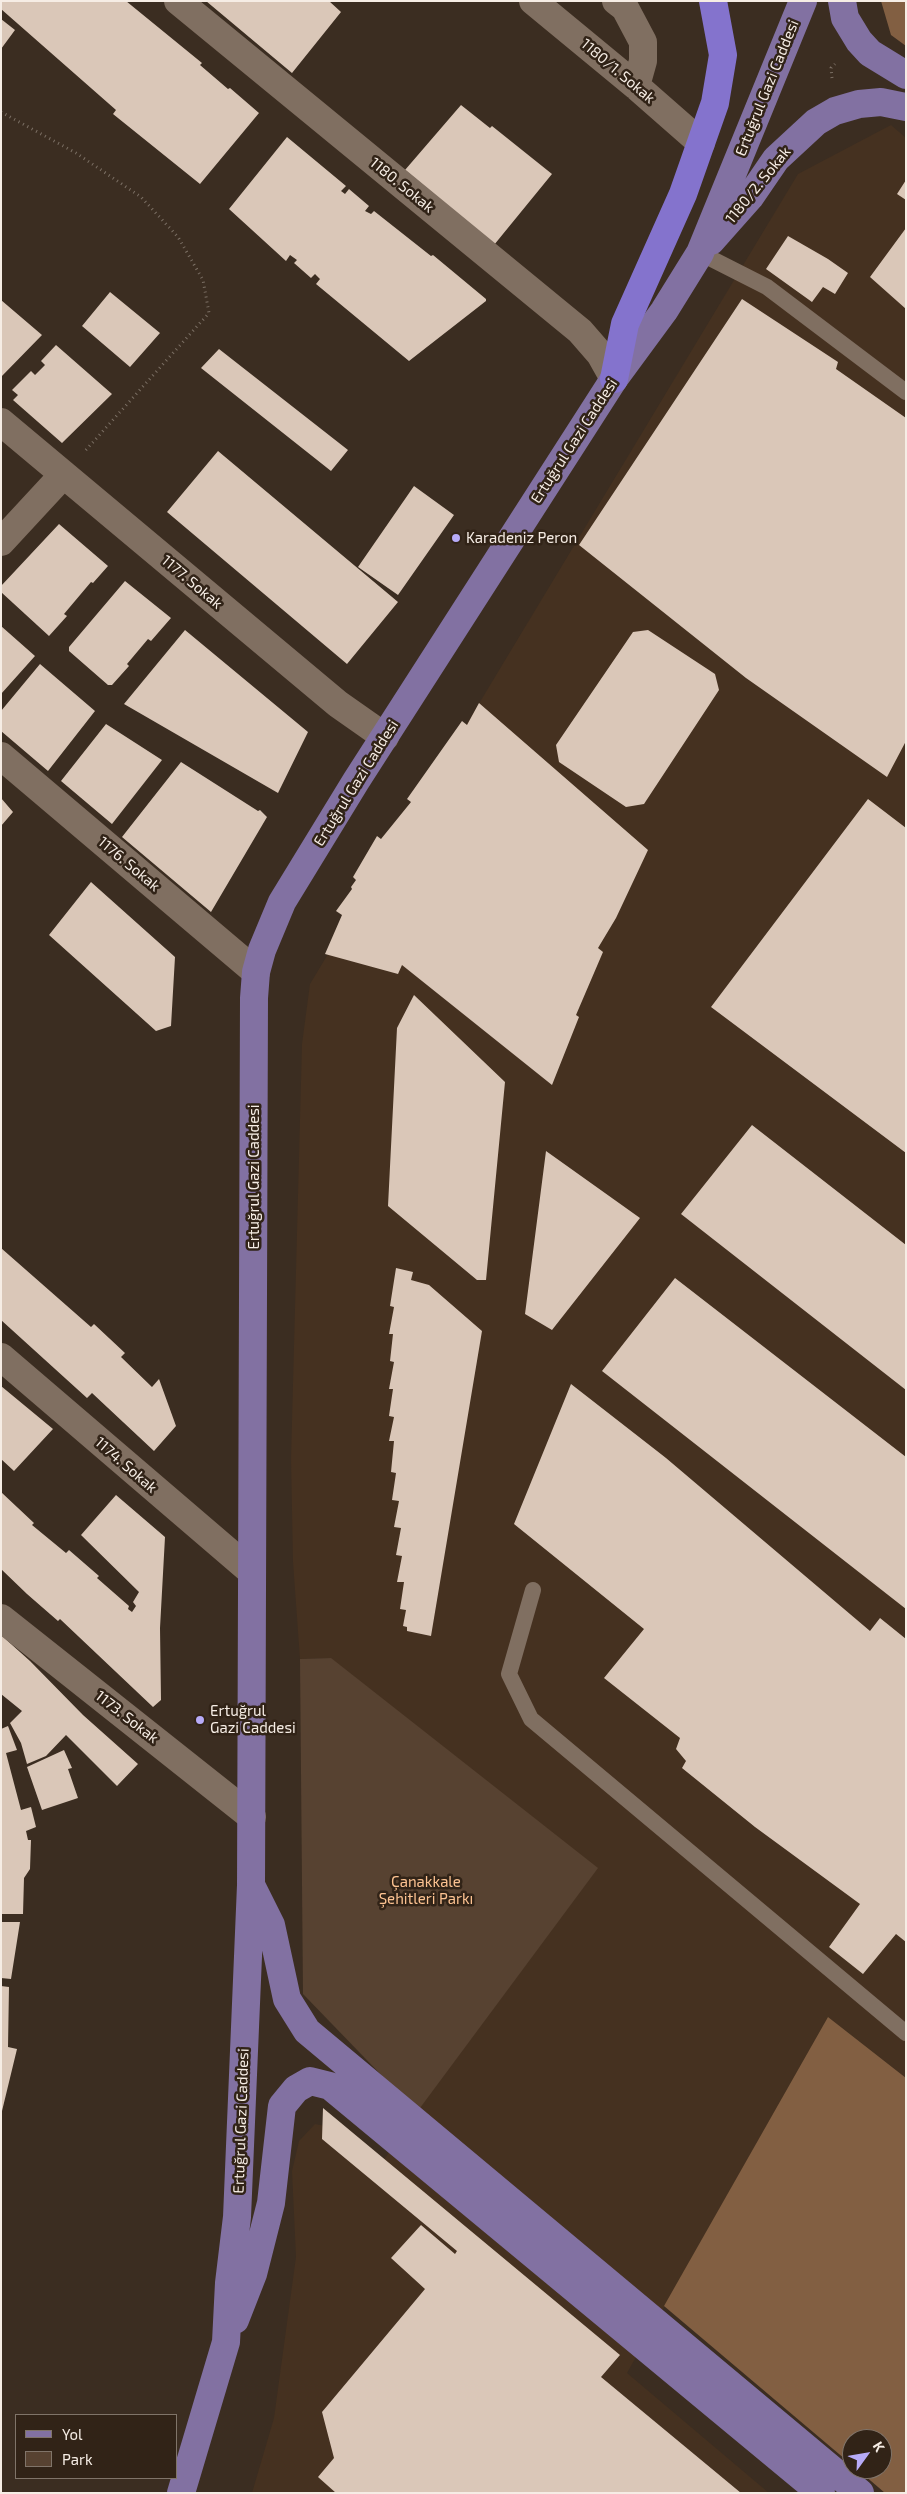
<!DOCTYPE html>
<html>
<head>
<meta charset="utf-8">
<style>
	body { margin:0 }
	#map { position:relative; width:907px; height:2494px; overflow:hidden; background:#3b2d21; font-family:"Exo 2",sans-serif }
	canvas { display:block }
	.frame { position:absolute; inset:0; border:2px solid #f6ede5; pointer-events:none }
	.legend { position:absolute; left:15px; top:2414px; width:162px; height:65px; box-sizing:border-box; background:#312317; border:1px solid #807469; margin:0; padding:6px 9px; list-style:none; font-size:15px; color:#f6ede5 }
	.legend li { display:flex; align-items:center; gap:10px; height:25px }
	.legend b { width:25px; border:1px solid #807469 }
	.north { position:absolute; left:842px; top:2429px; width:50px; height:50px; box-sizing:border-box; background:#312317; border:1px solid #807469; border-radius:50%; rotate:58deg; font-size:14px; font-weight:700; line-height:20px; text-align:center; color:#f6ede5 }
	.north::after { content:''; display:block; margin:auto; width:18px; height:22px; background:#b7abf8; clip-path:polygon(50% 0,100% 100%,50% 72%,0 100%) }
</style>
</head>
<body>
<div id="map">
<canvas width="907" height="2494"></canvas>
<div class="frame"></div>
<ul class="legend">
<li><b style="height:6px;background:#8271a2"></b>Yol</li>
<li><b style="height:14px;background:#574231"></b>Park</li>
</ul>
<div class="north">K</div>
</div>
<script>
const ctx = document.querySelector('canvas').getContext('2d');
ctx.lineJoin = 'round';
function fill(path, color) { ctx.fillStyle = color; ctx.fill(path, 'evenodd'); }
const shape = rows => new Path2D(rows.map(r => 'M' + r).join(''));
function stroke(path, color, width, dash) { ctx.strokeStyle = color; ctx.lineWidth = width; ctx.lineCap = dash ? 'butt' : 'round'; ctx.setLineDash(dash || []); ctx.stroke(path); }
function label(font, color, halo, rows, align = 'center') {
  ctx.font = font + ' "Exo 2",sans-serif'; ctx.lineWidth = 5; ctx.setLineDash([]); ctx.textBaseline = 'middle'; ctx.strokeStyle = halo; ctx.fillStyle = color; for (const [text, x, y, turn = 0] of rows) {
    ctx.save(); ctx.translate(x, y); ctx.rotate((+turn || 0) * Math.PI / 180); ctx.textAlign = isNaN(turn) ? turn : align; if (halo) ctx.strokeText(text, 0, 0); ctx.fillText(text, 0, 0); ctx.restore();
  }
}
fill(shape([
	[891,125,906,138,906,2078,828,2017,627,2373,769,2493,252,2493,274,2418,296,2257,292,2171,299,2141,315,2124,331,2127,379,2167,417,2112,331,1658,300,1659,293,1562,291,1459,302,1044,310,984,798,174]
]), '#453120');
fill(shape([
	[331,1658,598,1868,417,2112,303,1994,300,1659]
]), '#574231');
fill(shape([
	[881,1,906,1,906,46,891,35],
	[828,2017,906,2078,906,2493,885,2493,857,2469,882,2469,882,2439,852,2439,852,2465,664,2306]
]), '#825f42');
fill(shape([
	[1,1,126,1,202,63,200,65,228,89,230,88,259,113,200,184,113,114,116,110,1,9],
	[206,1,329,1,341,12,292,73],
	[1,19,15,30,1,49],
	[461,105,490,128,492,126,552,174,494,245,433,197,435,195,405,170],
	[287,137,346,186,341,191,345,194,349,189,369,206,365,211,371,214,374,211,431,256,433,255,486,299,486,301,409,361,316,284,320,279,315,274,311,278,294,263,297,260,290,255,286,261,229,209],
	[906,180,906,200,897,194],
	[906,228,906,309,870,277],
	[788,236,828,259,848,273,835,294,823,287,812,302,766,269],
	[110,292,160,333,130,367,82,326],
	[742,299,838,362,836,369,906,418,906,741,887,777,746,678,579,545],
	[1,300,42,335,1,377],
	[56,345,112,394,62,443,13,400,18,395,12,390,31,371,35,375,45,365,41,361],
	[219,349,348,450,331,471,201,368],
	[218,451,398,602,347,664,167,512],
	[414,486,454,515,398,595,358,567],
	[59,524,108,566,93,583,91,582,64,614,67,616,49,636,1,592,1,586],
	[125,581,171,618,151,641,148,639,127,664,129,666,112,685,108,685,69,651,69,647],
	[1,626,35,656,1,694],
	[185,630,308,732,278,793,124,704],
	[648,630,715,674,719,690,644,804,626,807,559,762,556,745,633,632],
	[40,664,95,711,48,771,1,731,1,711],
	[479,703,648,850,616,918,598,948,603,952,576,1015,579,1017,552,1085,402,965,398,974,325,954,342,915,336,911,352,889,351,887,356,880,353,877,377,836,381,839,411,802,407,799,462,721,467,725],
	[106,724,162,760,112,824,61,781],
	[181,762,258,811,260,810,267,817,211,912,122,837],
	[1,798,13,812,1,826],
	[868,799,906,828,906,1153,711,1007],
	[91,882,175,957,171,1026,156,1031,49,935],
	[414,995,505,1082,486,1280,477,1280,388,1206,397,1028],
	[752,1125,906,1245,906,1390,681,1214],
	[546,1151,640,1218,552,1330,525,1314],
	[1,1248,91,1327,94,1324,125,1353,121,1357,152,1387,159,1379,176,1426,154,1451,92,1393,87,1398,1,1320],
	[396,1268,413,1272,411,1280,429,1285,482,1331,431,1636,407,1631,407,1627,403,1626,406,1610,400,1609,404,1582,397,1582,402,1556,396,1555,401,1528,394,1527,399,1501,392,1500,396,1473,391,1472,394,1441,389,1441,394,1417,389,1416,393,1389,389,1389,394,1362,390,1361,393,1334,389,1334,394,1307,390,1306],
	[675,1278,906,1457,906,1609,602,1371],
	[571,1384,666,1458,870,1631,880,1618,906,1639,906,1942,896,1934,863,1974,829,1947,860,1904,755,1827,682,1768,686,1761,676,1749,680,1738,604,1678,644,1629,514,1524],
	[1,1386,53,1429,14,1471,1,1459],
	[1,1492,34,1523,32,1525,66,1553,69,1550,99,1576,97,1578,129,1606,128,1609,132,1612,136,1606,133,1602,139,1592,81,1535,116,1495,165,1537,160,1628,161,1700,153,1707,60,1619,58,1621,27,1594,1,1569],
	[1,1635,30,1661,83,1715,138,1764,117,1786,66,1735,46,1756,27,1764,21,1743,10,1723,22,1711,1,1694],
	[8,1726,17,1750,6,1753,21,1810,31,1807,36,1827,26,1831,28,1840,31,1840,30,1869,24,1878,23,1914,1,1914,1,1729],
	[64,1750,72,1768,68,1769,78,1798,42,1810,27,1767],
	[1,1922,20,1922,11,1979,1,1978],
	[1,1986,9,1987,8,2047,17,2049,2,2111],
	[323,2108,620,2355,601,2377,741,2493,336,2493,318,2477,334,2458,322,2412,425,2289,391,2258,421,2225,455,2254,457,2251,322,2139]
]), '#dac7b8');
stroke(shape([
	[832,78,831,68,835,64],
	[1,112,76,153,141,197,178,237,203,280,209,313,85,451]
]), '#7c7065', 3, [1, 4]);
stroke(shape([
	[700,253,767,287,906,392],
	[533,1590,509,1674,531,1719,906,2033]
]), '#806f61', 16);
stroke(shape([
	[533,1,636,86,701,143],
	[616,1,625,8,643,42,643,61,636,86],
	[1,422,338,704,385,737],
	[1,542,63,475],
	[1,756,256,972],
	[1,1357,252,1572],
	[1,1618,252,1817]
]), '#806f61', 28);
stroke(shape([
	[178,1,580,331,600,354,614,379]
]), '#806f61', 28);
stroke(shape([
	[842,1,845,18,859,41,870,53,906,75],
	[711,241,750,197,776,159,816,122,835,111,859,104,881,102,906,107],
	[252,1887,271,1925,287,1999,307,2031,860,2493],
	[235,2320,253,2274,271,2203,282,2106,296,2089,310,2081,330,2086,821,2493],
	[181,2493,226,2342,229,2283,237,2217,251,1885,254,998,256,972,262,950,282,902,356,781,614,379,664,311,700,253,803,1]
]), '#8271a2', 28);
stroke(shape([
	[614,379,625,324,683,194,715,103,723,55,713,1]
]), '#8473cd', 28);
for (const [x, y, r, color] of [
	[456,538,5,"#b7abf8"],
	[200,1720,5,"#b7abf8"]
]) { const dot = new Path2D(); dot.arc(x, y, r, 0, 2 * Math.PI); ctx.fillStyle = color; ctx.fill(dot); stroke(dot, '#312317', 2); }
label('15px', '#f6ede5', '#312317', [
	["1180/1. Sokak",618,71,40],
	["Ertuğrul Gazi Caddesi",767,88,-68],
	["1180. Sokak",402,185,39],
	["1180/2. Sokak",758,185,-51],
	["Ertuğrul Gazi Caddesi",574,441,-57],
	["1177. Sokak",192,582,40],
	["Ertuğrul Gazi Caddesi",356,783,-58],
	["1176. Sokak",129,864,40],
	["Ertuğrul Gazi Caddesi",254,1177,-90],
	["1174. Sokak",126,1465,41],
	["1173. Sokak",127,1717,38],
	["Ertuğrul Gazi Caddesi",241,2121,-88]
]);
label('15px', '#f6ede5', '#312317', [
	["Karadeniz Peron",466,538],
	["Ertuğrul",210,1711],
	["Gazi Caddesi",210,1728]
], 'left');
label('15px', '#fcc291', '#312317', [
	["Çanakkale",426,1882],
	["Şehitleri Parkı",426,1899]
]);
</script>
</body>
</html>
